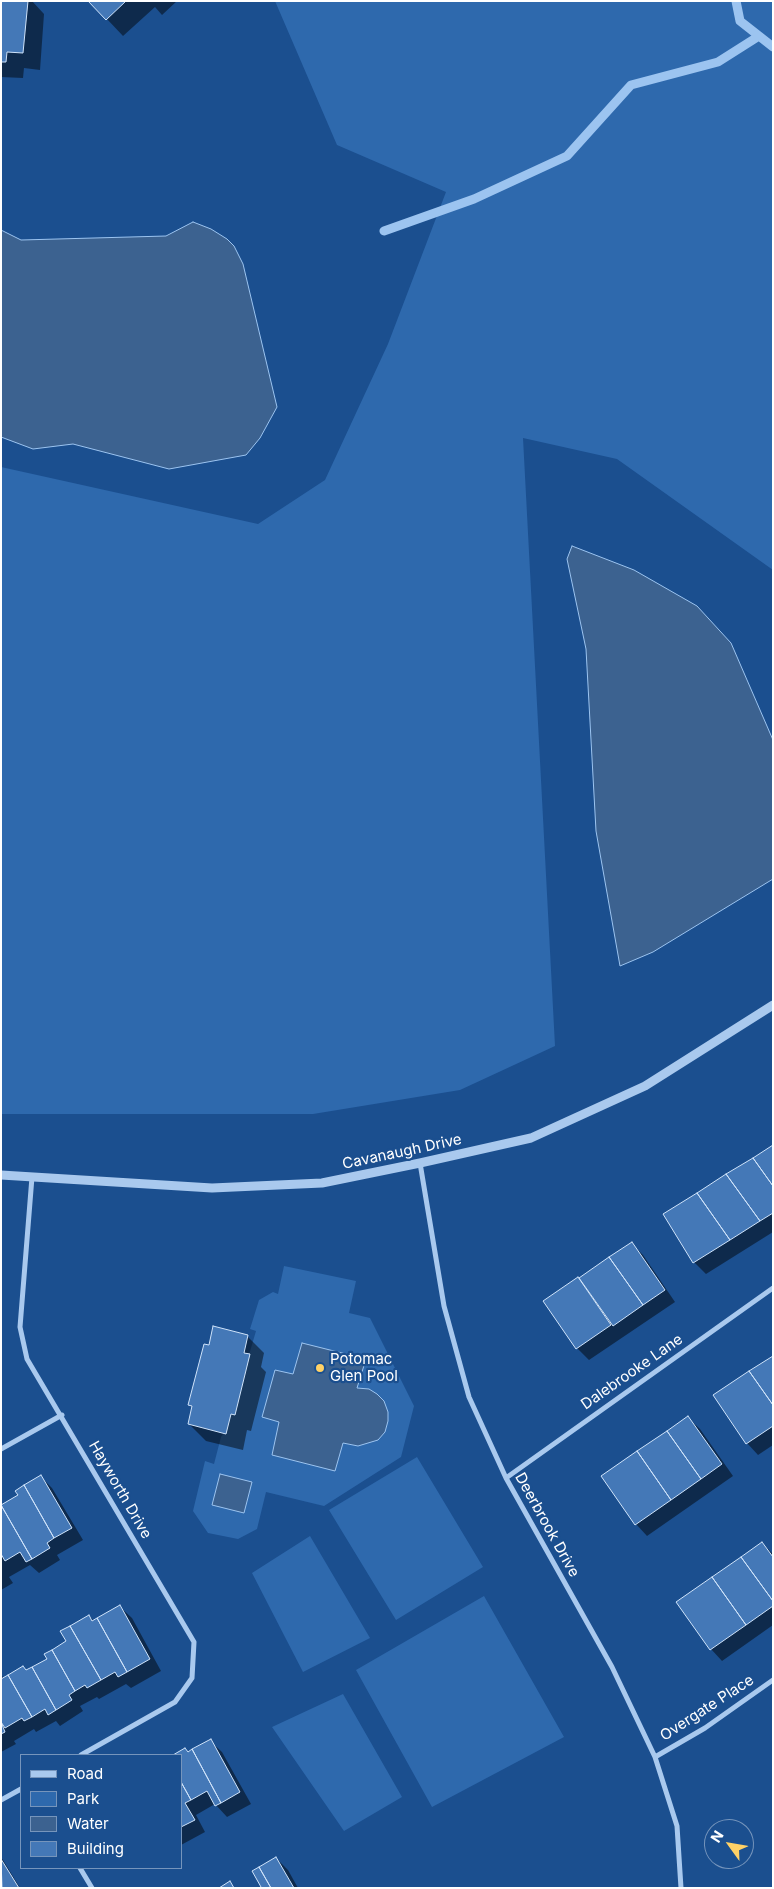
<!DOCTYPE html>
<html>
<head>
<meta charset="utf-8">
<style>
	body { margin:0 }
	#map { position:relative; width:774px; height:1889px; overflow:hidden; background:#1b4f8f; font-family:Inter,sans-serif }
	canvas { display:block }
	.frame { position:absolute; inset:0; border:2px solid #fff; pointer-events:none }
	.legend { position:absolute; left:20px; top:1754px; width:162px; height:115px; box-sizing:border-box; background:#1b4f8f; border:1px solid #7695bc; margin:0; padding:6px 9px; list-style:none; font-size:15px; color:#fff }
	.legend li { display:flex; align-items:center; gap:10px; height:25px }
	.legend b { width:25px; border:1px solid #7695bc }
	.north { position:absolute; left:704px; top:1819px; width:50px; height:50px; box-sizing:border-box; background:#1b4f8f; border:1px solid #7695bc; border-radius:50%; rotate:302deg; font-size:14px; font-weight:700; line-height:20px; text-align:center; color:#fff }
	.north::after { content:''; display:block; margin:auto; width:18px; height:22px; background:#ffd166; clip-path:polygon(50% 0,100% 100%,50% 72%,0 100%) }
</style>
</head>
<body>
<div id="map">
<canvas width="774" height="1889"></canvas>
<div class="frame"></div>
<ul class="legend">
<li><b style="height:6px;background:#a9c9ee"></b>Road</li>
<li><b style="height:14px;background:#2e69ad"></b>Park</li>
<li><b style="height:14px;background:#3c6290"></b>Water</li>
<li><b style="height:14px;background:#4478b7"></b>Building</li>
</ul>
<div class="north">N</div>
</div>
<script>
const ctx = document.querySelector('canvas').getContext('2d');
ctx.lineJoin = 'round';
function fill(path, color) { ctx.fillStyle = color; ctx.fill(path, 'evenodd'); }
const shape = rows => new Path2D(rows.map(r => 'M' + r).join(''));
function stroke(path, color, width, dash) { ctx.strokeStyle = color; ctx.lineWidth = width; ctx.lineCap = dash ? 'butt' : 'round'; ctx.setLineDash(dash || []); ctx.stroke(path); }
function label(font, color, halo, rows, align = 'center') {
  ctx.font = font + ' Inter,sans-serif'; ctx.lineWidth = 4.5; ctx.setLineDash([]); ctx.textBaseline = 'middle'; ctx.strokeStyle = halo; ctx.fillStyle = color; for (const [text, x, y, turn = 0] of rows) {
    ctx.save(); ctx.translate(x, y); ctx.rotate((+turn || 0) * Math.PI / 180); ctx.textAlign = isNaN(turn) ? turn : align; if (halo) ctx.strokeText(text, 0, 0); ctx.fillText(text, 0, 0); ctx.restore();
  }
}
fill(shape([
	[275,1,773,1,773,570,617,459,523,438,555,1046,460,1090,313,1114,1,1114,1,467,258,524,325,480,388,344,446,192,337,145],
	[284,1266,356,1281,349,1313,370,1318,414,1406,401,1457,324,1506,266,1492,257,1529,238,1539,208,1533,193,1511,205,1461,214,1464,221,1437,227,1429,256,1331,250,1329,259,1300,273,1292,278,1294],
	[417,1457,483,1567,396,1620,329,1510],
	[310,1536,370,1638,303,1672,252,1573],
	[484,1596,564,1737,432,1807,356,1670],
	[343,1694,402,1797,344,1831,272,1727]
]), '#2e69ad');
const water = shape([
	[193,222,211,229,227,239,234,246,243,264,277,407,260,438,246,455,169,469,73,444,33,449,1,437,1,230,21,240,166,236,193,222],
	[572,546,634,570,697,606,731,643,773,740,773,879,653,952,620,966,596,831,586,649,567,559,572,546],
	[302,1343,366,1359,357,1388,369,1389,377,1394,384,1401,388,1412,388,1421,385,1432,378,1440,358,1446,343,1443,335,1471,272,1455,279,1422,262,1417,275,1370,293,1374,302,1343],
	[220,1474,252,1482,244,1513,212,1505,220,1474]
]);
fill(water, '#3c6290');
stroke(water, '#9cc4f0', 1);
fill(shape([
	[1,1,32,1,44,14,40,70,24,68,23,78,1,77],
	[90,1,177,1,162,15,155,7,123,36],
	[773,1146,773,1232,706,1274,694,1262,664,1215],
	[632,1244,643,1255,675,1302,589,1360,577,1348,545,1301],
	[247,1336,264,1353,261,1367,266,1372,251,1431,247,1430,243,1450,206,1441,189,1424,193,1408,189,1404],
	[773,1357,773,1445,758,1455,747,1443],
	[688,1418,700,1429,733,1476,647,1536,636,1524,603,1477],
	[41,1477,52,1488,83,1540,57,1555,60,1560,39,1573,30,1565,9,1577,13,1583,1,1590,1,1506,20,1495],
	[762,1543,773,1554,773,1625,722,1661,711,1649],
	[120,1607,132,1618,161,1671,131,1688,126,1684,99,1699,97,1697,80,1706,83,1711,60,1726,56,1721,36,1732,34,1729,14,1741,16,1744,1,1752,1,1675,4,1678,27,1671,49,1659,68,1642,89,1616,94,1621],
	[210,1741,222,1752,251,1804,227,1817,215,1804,196,1815,205,1832,181,1845,181,1755,175,1755,185,1750,189,1753],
	[1,1858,3,1860,20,1888,1,1888],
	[276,1858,288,1870,298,1888,262,1888]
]), '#0007');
stroke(shape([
	[736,1,740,21,773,47],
	[384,231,474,199,567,156,631,85,718,62,759,36]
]), '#9cc4f0', 9);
const building = shape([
	[1,1,28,1,23,53,7,52,6,62,1,62,1,1],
	[88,1,126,1,106,20,88,1],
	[773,1145,773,1186,753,1158,773,1145],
	[753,1158,773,1186,773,1213,760,1221,726,1174,753,1158],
	[726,1174,760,1221,730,1240,697,1193,726,1174],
	[697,1193,730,1240,693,1263,663,1214,697,1193],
	[632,1242,665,1290,643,1305,609,1257,632,1242],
	[609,1257,643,1305,613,1326,579,1278,609,1257],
	[578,1277,611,1325,576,1349,543,1301,578,1277],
	[213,1326,248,1335,244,1353,250,1354,235,1415,231,1414,226,1434,188,1424,192,1406,188,1405,204,1344,209,1345,213,1326],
	[773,1356,773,1405,749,1371,773,1356],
	[749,1371,773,1405,773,1426,746,1444,713,1395,749,1371],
	[688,1416,722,1464,701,1479,667,1431,688,1416],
	[667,1431,701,1479,671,1500,637,1451,667,1431],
	[637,1451,671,1500,635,1525,601,1476,637,1451],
	[41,1475,72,1528,54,1538,24,1485,41,1475],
	[24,1485,54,1538,47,1543,50,1548,32,1559,1,1505,18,1495,15,1491,24,1485],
	[1,1505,32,1559,26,1562,20,1552,5,1561,1,1554,1,1505],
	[762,1542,773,1557,773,1601,741,1557,762,1542],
	[741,1557,773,1601,773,1606,746,1625,712,1577,741,1557],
	[712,1577,746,1625,710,1650,676,1602,712,1577],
	[120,1605,150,1659,127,1672,97,1618,120,1605],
	[89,1615,92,1621,97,1618,127,1672,118,1677,115,1672,101,1680,70,1626,89,1615],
	[70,1626,101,1680,87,1688,85,1685,75,1691,52,1650,66,1641,60,1631,70,1626],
	[52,1650,75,1691,69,1695,72,1700,56,1710,32,1667,47,1659,44,1654,52,1650],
	[23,1666,26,1670,32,1667,56,1710,48,1715,45,1709,32,1717,8,1675,23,1666],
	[8,1675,32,1717,24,1721,22,1718,5,1728,1,1722,1,1679,8,1675],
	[1,1722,5,1732,1,1734,1,1722],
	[211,1739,240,1792,221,1803,192,1749,211,1739],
	[185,1748,188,1752,192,1749,221,1803,215,1806,207,1791,191,1800,181,1782,181,1755,173,1755,185,1748],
	[181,1782,191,1800,185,1803,195,1820,181,1827,181,1782],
	[276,1857,294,1888,271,1888,259,1867,276,1857],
	[1,1859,19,1888,2,1888,1,1859],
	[259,1867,271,1888,259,1888,261,1887,252,1871,259,1867],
	[230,1881,234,1888,219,1888,230,1881]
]);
fill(building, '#4478b7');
stroke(building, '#cfe3fa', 1);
stroke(shape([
	[420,1163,444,1306,469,1397,506,1478,612,1667,655,1757,677,1826,681,1888],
	[32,1177,20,1327,27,1359,194,1642,192,1678,175,1702,81,1755],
	[1,1449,62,1415],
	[506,1478,773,1288],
	[655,1757,705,1728,773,1680],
	[1,1800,21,1789],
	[80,1868,92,1888]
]), '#a9c9ee', 5);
stroke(shape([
	[1,1175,212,1188,322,1183,420,1163,531,1138,645,1086,773,1005]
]), '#a9c9ee', 9);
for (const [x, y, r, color] of [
	[320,1368,5,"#ffd166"]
]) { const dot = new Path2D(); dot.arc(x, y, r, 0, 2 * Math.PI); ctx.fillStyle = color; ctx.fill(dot); stroke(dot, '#1b4f8f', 2); }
label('15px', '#fff', '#1b4f8f', [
	["Cavanaugh Drive",402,1152,-12],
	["Dalebrooke Lane",632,1372,-35],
	["Hayworth Drive",120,1490,60],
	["Deerbrook Drive",547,1525,61],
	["Overgate Place",707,1708,-33]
]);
label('15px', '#fff', '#1b4f8f', [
	["Potomac",330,1359],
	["Glen Pool",330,1376]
], 'left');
</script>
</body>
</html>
